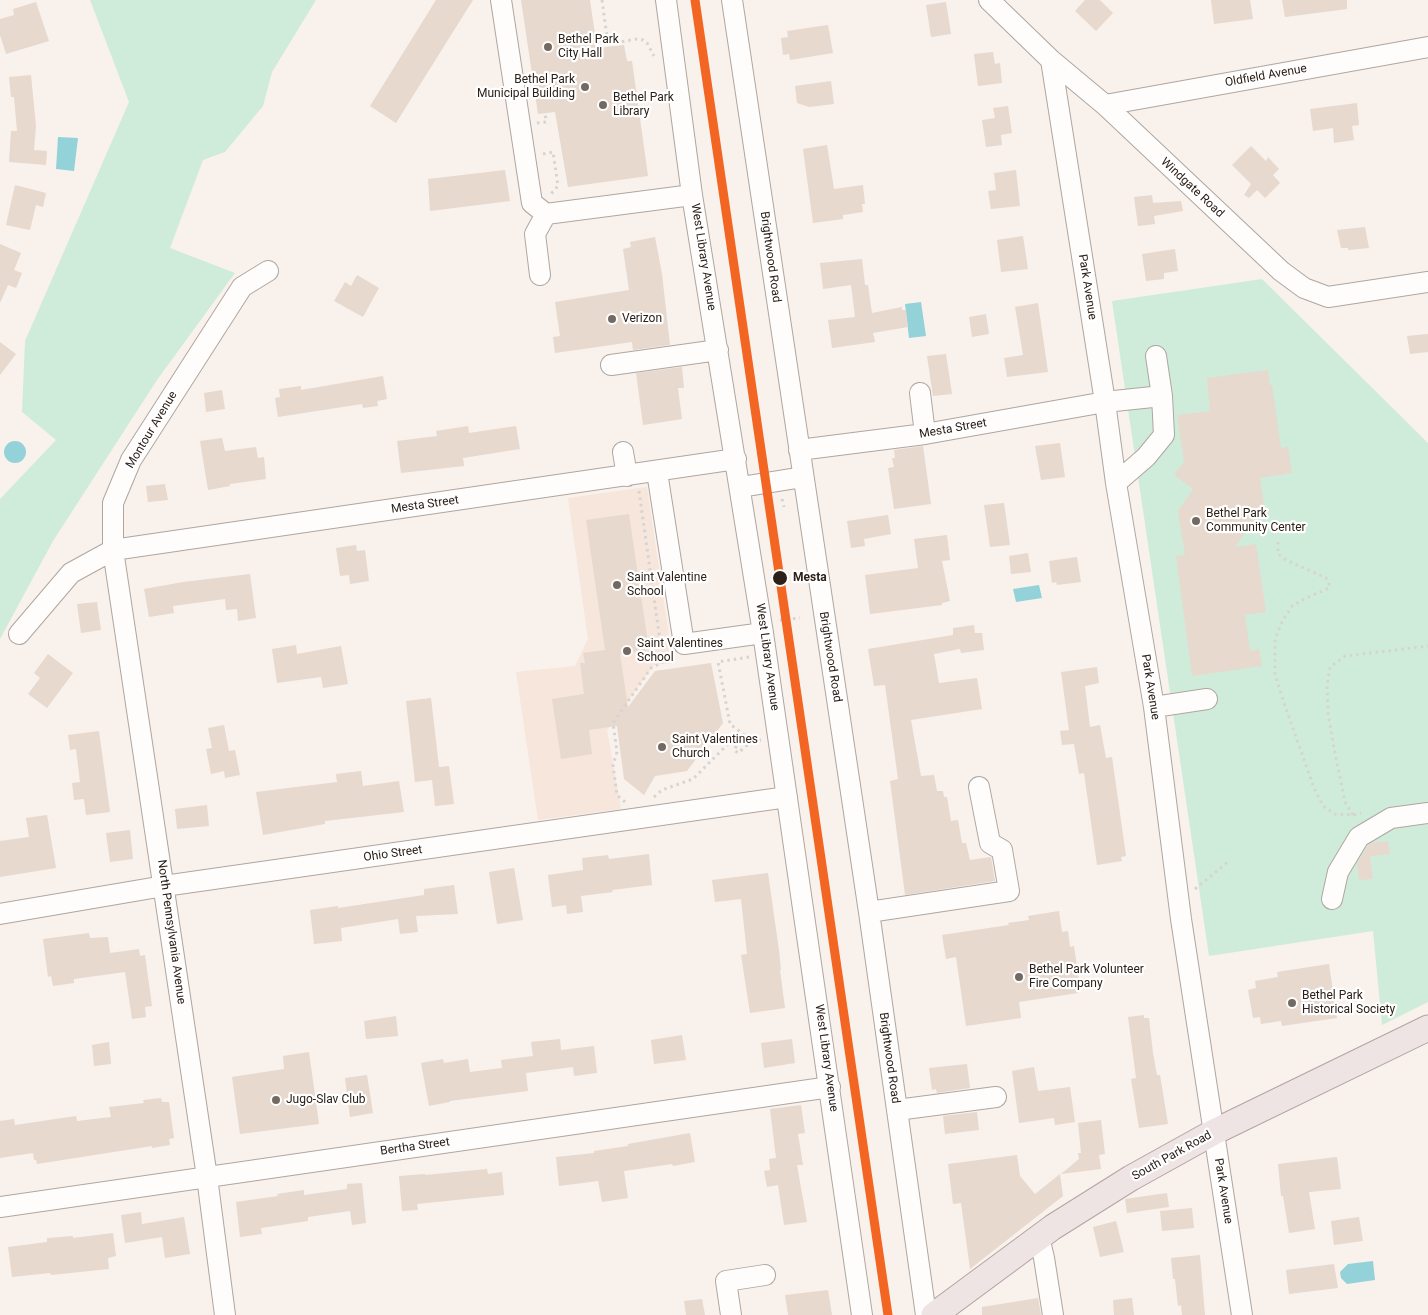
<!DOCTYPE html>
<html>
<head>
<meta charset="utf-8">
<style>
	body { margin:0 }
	canvas { display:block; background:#f8f1ec }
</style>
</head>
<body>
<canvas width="1428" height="1315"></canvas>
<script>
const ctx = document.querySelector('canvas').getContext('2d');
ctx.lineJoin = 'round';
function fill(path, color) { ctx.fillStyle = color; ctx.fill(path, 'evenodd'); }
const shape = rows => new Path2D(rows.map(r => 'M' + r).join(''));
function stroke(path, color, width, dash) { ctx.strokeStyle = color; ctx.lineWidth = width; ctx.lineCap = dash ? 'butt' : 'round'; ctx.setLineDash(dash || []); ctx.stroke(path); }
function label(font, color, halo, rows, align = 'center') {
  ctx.font = font + ' Roboto,sans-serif'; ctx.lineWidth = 4.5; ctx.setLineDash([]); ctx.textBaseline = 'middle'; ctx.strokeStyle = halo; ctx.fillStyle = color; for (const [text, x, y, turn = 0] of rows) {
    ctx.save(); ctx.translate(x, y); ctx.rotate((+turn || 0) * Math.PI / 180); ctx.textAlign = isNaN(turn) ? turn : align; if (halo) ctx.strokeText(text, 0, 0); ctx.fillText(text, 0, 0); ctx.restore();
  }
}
fill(shape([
	[647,487,673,663,654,665,607,730,621,809,538,820,516,672,575,666,588,639,568,498]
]), '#f6e6db');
fill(shape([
	[90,0,316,0,272,72,263,106,225,152,203,160,170,248,235,273,157,380,53,541,0,639,0,499,56,440,22,412,25,341,129,102],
	[1262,279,1428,443,1428,1002,1382,1025,1373,931,1209,956,1112,301]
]), '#cfecda');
fill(shape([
	[58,137,78,138,74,171,56,169],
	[921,302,926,336,909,338,905,304],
	'4 452a11 11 0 1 1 22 0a11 11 0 1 1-22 0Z',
	[1039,585,1042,598,1016,602,1013,589],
	[1373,1261,1375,1280,1347,1284,1341,1278,1340,1272,1348,1264]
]), '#93d2d8');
fill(shape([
	[436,0,473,0,396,123,370,106],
	[521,0,590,0,597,48,624,45,627,61,632,61,648,176,568,187,555,112,538,114],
	[1085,0,1100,0,1113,13,1096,31,1075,11],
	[1211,0,1250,0,1253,19,1214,24],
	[1282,0,1347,0,1347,9,1285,17],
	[36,2,49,41,6,54,0,35,0,19,14,15,13,9],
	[946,2,951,34,931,37,926,5],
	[828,25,833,53,790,60,789,54,783,55,781,38,788,37,787,31],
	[993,52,995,64,1000,63,1002,83,978,86,974,54],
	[31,75,36,126,34,150,47,151,46,165,9,162,11,131,17,131,14,97,11,97,9,77],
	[831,81,834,104,809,107,797,103,795,86],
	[1357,103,1359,125,1352,126,1354,140,1334,143,1333,128,1313,131,1310,109],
	[1008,106,1012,133,1001,135,1002,145,986,147,982,120,995,118,993,108],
	[827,145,834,189,863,185,865,204,862,204,863,212,843,215,843,219,813,223,803,149],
	[1251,146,1266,161,1268,157,1279,169,1273,175,1280,183,1265,198,1257,190,1249,198,1244,195,1251,184,1232,165],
	[505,170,510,201,430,211,428,179],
	[1016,170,1020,206,991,209,988,191,996,190,994,173],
	[15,185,46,193,43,207,36,205,30,230,6,225],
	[1152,195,1153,203,1181,201,1183,211,1154,216,1155,224,1138,226,1134,197],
	[1365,227,1369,248,1348,250,1348,248,1341,248,1337,230],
	[1023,236,1028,269,1001,272,997,240],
	[655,237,662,274,670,345,633,350,632,342,555,353,553,337,560,336,555,302,629,290,623,249,631,247,630,242],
	[0,244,21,253,14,270,22,273,16,288,8,285,0,303],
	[1175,249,1178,271,1164,273,1164,279,1146,281,1142,254],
	[862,259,865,285,868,285,872,313,902,307,902,310,906,310,908,327,873,333,875,342,832,348,828,320,855,317,851,285,823,289,820,263],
	[357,275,379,288,363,317,334,301,345,282,351,286],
	[1038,303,1048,372,1007,377,1004,358,1023,355,1015,307],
	[986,314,989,334,972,337,969,317],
	[1428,334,1428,352,1410,354,1407,336],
	[0,342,16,354,0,375],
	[946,354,952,394,933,396,927,356],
	[682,367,684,388,678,388,682,419,643,425,636,373],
	[1268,370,1270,385,1272,385,1281,448,1288,447,1292,473,1260,478,1264,505,1235,547,1256,544,1266,612,1245,615,1250,651,1259,649,1262,666,1192,676,1176,556,1185,555,1178,511,1193,489,1174,475,1184,462,1177,415,1210,411,1207,378],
	[383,376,387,399,377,401,378,406,363,408,362,404,278,417,275,398,280,397,279,389,301,386,301,390],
	[222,390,225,409,206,412,204,393],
	[468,426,469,433,516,426,520,449,463,458,464,466,401,473,397,441,437,436,436,431],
	[222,438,225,451,256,447,258,458,264,457,266,479,230,484,230,486,208,490,200,441],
	[1060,443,1065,477,1041,480,1035,446],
	[923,446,931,504,894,509,888,468,894,467,892,458,895,458,894,450],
	[165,484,168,500,148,502,146,486],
	[1004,503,1010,545,990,547,984,505],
	[629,514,649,650,620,654,628,707,655,671,711,663,723,723,687,771,655,776,644,795,624,779,617,726,589,730,592,754,561,759,552,699,584,694,580,663,585,663,583,653,605,650,586,520],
	[888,515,891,534,864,539,865,546,851,548,847,521],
	[947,535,950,560,942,561,950,601,942,603,942,605,870,614,865,575,918,568,914,539],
	[356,545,357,551,365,550,369,581,350,584,349,575,340,576,336,548],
	[1028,553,1031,572,1011,574,1009,556],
	[1077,557,1081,582,1057,585,1056,582,1052,583,1049,561],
	[250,574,256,618,238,621,237,609,226,610,225,599,173,606,174,613,149,617,144,589,183,582],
	[97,602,101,630,81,633,77,604],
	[974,625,975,633,982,633,984,650,961,653,960,649,934,654,939,683,977,678,982,709,911,720,921,776,934,775,937,791,943,791,944,797,947,797,951,821,958,820,962,843,966,843,970,860,991,857,995,881,905,895,890,781,898,779,885,685,874,686,868,649,953,635,953,628],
	[296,645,297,654,341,646,348,684,323,688,321,677,277,683,272,649],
	[48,654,73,673,47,708,28,694,40,678,34,673],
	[1097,667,1099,683,1085,686,1090,727,1100,725,1106,758,1112,757,1126,856,1121,857,1122,861,1097,865,1084,773,1079,774,1074,744,1062,745,1060,731,1069,730,1061,672],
	[431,698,439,767,449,766,454,804,435,806,432,780,415,782,406,701],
	[224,725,229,751,235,750,240,775,225,778,224,771,211,774,206,749,212,748,208,728],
	[99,731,110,812,86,815,84,799,74,800,72,783,80,782,76,749,70,750,68,735],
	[361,771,363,786,399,781,404,812,325,821,325,824,263,835,256,792,337,782,336,774],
	[207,805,209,826,177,829,175,809],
	[47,815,56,868,0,877,0,841,29,837,26,818],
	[130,830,133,859,110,862,106,833],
	[1388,841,1390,854,1370,856,1373,879,1359,880,1357,863,1368,846,1372,843],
	[649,854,652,885,612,890,613,892,581,896,583,912,567,914,566,905,552,907,548,875,583,870,582,858,608,855,609,859],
	[514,868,523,920,497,924,489,872],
	[768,873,779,950,781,970,780,970,785,1008,750,1013,741,955,747,954,741,899,715,902,712,880],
	[454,885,458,914,416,916,418,932,400,934,398,919,341,928,342,941,314,944,310,910,338,906,338,908,424,895,424,889],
	[1059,911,1062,932,1068,931,1070,947,1074,946,1080,986,1077,987,1078,993,1019,1002,1021,1018,966,1026,956,957,946,959,942,935,1009,925,1008,923,1029,920,1028,916],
	[89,933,90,938,108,937,110,953,139,949,140,956,145,955,152,1006,145,1007,146,1017,132,1019,125,972,74,979,74,983,53,986,51,976,48,977,43,939],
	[1329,964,1337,1018,1282,1026,1281,1021,1261,1024,1260,1017,1253,1018,1248,990,1256,988,1255,981,1278,977,1277,972],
	[1144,1015,1144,1018,1149,1018,1153,1053,1157,1075,1160,1075,1168,1124,1139,1128,1131,1079,1136,1078,1128,1017],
	[396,1016,398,1036,366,1039,364,1021],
	[682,1035,686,1060,654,1064,651,1040],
	[560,1039,561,1050,594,1046,597,1073,574,1076,573,1067,526,1073,528,1091,450,1101,450,1102,429,1106,421,1063,443,1059,444,1063,468,1059,470,1072,502,1068,501,1060,533,1056,531,1042],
	[792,1039,795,1063,764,1068,761,1043],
	[109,1042,111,1064,94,1066,92,1045],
	[309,1052,319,1124,240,1134,232,1077,284,1069,283,1056],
	[967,1064,970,1088,937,1093,936,1089,932,1090,929,1068],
	[1034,1067,1038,1091,1070,1087,1075,1122,1055,1125,1054,1118,1019,1123,1012,1071],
	[367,1075,373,1113,350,1117,345,1078],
	[161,1098,162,1102,169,1102,174,1138,169,1139,170,1145,152,1148,152,1146,37,1164,36,1160,34,1160,33,1153,0,1158,0,1121,14,1119,15,1125,76,1116,77,1121,111,1117,109,1107,144,1103,143,1100],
	[801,1105,805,1133,798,1134,803,1165,797,1165,807,1222,784,1225,778,1185,767,1187,764,1171,770,1170,769,1159,776,1158,770,1109],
	[977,1112,979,1130,945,1134,943,1116],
	[1101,1120,1105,1154,1099,1155,1101,1169,1061,1174,1079,1159,1078,1153,1081,1153,1078,1123],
	[690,1133,695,1162,673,1166,672,1164,624,1171,628,1198,602,1202,598,1181,559,1186,556,1157,594,1153,594,1151,628,1146,628,1144],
	[1017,1155,1020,1176,1035,1194,1060,1174,1063,1196,970,1269,961,1203,953,1204,948,1164],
	[1337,1157,1341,1189,1309,1192,1315,1229,1289,1233,1283,1196,1281,1196,1278,1164],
	[487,1169,488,1174,502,1172,504,1195,417,1204,418,1210,402,1211,399,1176,425,1174,425,1175],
	[362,1183,366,1223,352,1225,350,1211,308,1217,308,1221,261,1228,262,1234,240,1237,236,1202,278,1196,277,1194,304,1190,304,1195,347,1189,347,1184],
	[1167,1193,1169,1207,1127,1213,1125,1199],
	[1192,1208,1194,1228,1162,1231,1160,1211],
	[141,1212,142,1224,184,1217,190,1254,165,1258,162,1237,125,1243,121,1215],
	[1359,1217,1363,1241,1334,1245,1331,1221],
	[1116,1221,1124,1252,1100,1257,1093,1227],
	[113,1233,116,1256,108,1258,109,1269,51,1275,50,1273,12,1277,8,1247,47,1242,47,1238,73,1236,73,1238],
	[1200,1255,1205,1315,1182,1315,1181,1305,1178,1306,1175,1279,1173,1279,1171,1258],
	[1334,1264,1338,1288,1289,1294,1286,1270],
	[828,1290,832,1315,788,1315,785,1295],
	[1038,1298,1041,1315,982,1315,982,1307],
	[1132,1298,1134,1315,1114,1315,1113,1300],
	[702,1299,705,1315,686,1315,684,1301]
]), '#e7d9ce');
const minor = shape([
	[501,0,532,203,546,214,692,195],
	[666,0,692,195,763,633,862,1315],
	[732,0,869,912,926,1315],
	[989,0,1051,60,1105,105,1281,271,1304,288,1328,297,1428,282],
	[1051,60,1105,402,1116,483,1154,707,1181,919,1242,1315],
	[1105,105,1428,47],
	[540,275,535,234,546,214],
	[611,365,718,350],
	[920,393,925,434],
	[799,450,925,434,1105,402,1162,396],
	[623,452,627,476],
	[657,472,684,644,763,633],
	[1116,483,1146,457,1164,435,1162,396,1156,356],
	[741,487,803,477],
	[19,634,71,573,113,550,113,503,131,460,242,287,268,271],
	[1154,707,1207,699],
	[1332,899,1338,872,1359,837,1391,818,1428,813],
	[869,912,1009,891,1002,850,990,843,979,787],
	[0,914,164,886,787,797],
	[897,1110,996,1097],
	[0,1207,830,1087],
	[1039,1237,1044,1258,1053,1315],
	[225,1315,207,1177,113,550,736,459],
	[731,1315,726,1281,765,1275]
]);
const major = shape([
	[934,1315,1053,1227,1131,1178,1214,1132,1428,1028]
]);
stroke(minor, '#afa6a0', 22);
stroke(major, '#b6a2a1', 27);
stroke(shape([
	[602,0,608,44,637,39,643,40,647,43,654,56],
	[595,40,608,38],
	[537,123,546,122,545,113],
	[543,154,553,152,558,186,550,195],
	[639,491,663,662,676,660],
	[782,499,784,507],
	[1278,542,1278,554,1286,560,1326,578,1329,582,1329,588,1304,599,1292,606,1283,620,1275,639,1275,674,1283,700,1314,788,1323,806,1335,814,1353,815,1361,813],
	[780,620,800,618],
	[749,657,718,662,730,724,752,741,761,740],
	[654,797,662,790,693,779,736,736,740,740,734,750,738,753,752,741],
	[625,802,617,795,613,765,617,752,613,723,651,668,663,662],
	[1353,815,1345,802,1334,748,1328,713,1327,685,1330,667,1345,656,1428,646],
	[1195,889,1229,861]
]), '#d6d4d2', 3, [2.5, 4]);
stroke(minor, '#fefdfc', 20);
stroke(major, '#eee4e4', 25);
stroke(shape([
	[695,0,888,1315]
]), '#f26522', 9);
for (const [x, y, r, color] of [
	[548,47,5,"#736962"],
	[585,87,5,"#736962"],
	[603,105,5,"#736962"],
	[612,319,5,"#736962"],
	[1196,521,5,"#736962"],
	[780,578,8,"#2c2018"],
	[617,585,5,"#736962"],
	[627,651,5,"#736962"],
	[662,747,5,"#736962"],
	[1019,977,5,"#736962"],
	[1292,1003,5,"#736962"],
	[276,1100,5,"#736962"]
]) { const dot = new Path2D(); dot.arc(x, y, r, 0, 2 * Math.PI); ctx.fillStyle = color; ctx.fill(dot); stroke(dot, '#fff', 2); }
label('12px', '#2c2018', '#fff', [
	["Bethel Park",558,40],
	["City Hall",558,54],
	["Bethel Park",575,80,"right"],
	["Municipal Building",575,94,"right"],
	["Bethel Park",613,98],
	["Library",613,112],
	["Verizon",622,319],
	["Bethel Park",1206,514],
	["Community Center",1206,528],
	["Saint Valentine",627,578],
	["School",627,592],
	["Saint Valentines",637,644],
	["School",637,658],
	["Saint Valentines",672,740],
	["Church",672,754],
	["Bethel Park Volunteer",1029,970],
	["Fire Company",1029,984],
	["Bethel Park",1302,996],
	["Historical Society",1302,1010],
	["Jugo-Slav Club",286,1100]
], 'left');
label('12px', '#2c2018', '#fff', [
	["Oldfield Avenue",1266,76,-10],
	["Windgate Road",1192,188,43],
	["West Library Avenue",703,257,81],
	["Brightwood Road",770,257,82],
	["Park Avenue",1087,287,81],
	["Mesta Street",953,429,-10],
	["Montour Avenue",152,430,-59],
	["Mesta Street",425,505,-8],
	["West Library Avenue",767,657,82],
	["Brightwood Road",830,657,81],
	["Park Avenue",1150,687,81],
	["Ohio Street",393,854,-8],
	["North Pennsylvania Avenue",171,932,82],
	["West Library Avenue",826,1058,82],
	["Brightwood Road",889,1058,82],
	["Bertha Street",415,1147,-8],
	["South Park Road",1172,1156,-29],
	["Park Avenue",1223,1191,81]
]);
label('bold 12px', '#2c2018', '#fff', [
	["Mesta",793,578]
], 'left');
</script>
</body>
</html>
